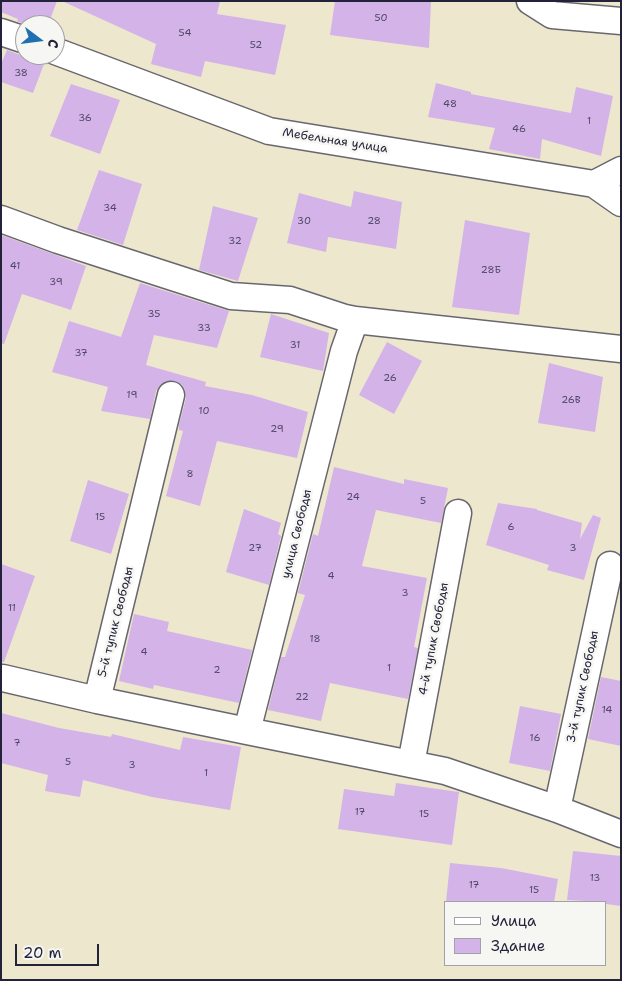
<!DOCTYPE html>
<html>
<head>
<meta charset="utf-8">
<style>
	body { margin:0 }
	#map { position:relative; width:622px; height:981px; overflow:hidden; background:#ede7ce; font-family:"Shantell Sans",sans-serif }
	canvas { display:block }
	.frame { position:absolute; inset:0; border:2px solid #22223b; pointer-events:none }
	.legend { position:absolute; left:444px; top:901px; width:162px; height:65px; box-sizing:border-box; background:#f6f6f2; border:1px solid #a1a1a9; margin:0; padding:6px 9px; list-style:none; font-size:15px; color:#22223b }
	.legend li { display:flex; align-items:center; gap:10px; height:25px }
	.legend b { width:25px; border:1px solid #a1a1a9 }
	.north { position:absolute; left:15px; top:15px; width:50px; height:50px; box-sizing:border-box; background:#f6f6f2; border:1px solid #a1a1a9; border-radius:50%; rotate:105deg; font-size:14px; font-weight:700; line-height:20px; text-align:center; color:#22223b }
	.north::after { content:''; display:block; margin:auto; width:18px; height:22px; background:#1f6fb2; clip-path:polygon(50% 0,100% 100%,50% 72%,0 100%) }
	.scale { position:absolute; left:15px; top:944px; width:84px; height:22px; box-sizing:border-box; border:2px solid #22223b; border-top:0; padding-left:6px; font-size:15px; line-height:18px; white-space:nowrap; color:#22223b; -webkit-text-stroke:4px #f6f6f2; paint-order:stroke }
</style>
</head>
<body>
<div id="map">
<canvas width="622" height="981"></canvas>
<div class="frame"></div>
<ul class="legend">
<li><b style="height:6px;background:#fff"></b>Улица</li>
<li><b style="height:14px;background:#d4b3e8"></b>Здание</li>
</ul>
<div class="north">С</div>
<div class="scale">20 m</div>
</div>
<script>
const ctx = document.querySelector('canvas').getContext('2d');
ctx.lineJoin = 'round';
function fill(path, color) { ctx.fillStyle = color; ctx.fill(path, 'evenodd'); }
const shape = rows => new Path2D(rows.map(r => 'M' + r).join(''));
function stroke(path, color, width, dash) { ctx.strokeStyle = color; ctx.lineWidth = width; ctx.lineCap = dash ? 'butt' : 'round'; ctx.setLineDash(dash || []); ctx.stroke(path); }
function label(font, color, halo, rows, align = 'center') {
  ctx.font = font + ' "Shantell Sans",sans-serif'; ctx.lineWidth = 5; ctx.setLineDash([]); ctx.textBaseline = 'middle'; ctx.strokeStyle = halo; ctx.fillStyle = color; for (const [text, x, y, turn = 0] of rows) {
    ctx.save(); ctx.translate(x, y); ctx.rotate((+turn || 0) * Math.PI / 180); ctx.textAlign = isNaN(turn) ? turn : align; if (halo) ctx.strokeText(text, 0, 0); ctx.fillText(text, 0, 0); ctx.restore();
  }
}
fill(shape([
	[1,1,57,1,48,25,27,25,17,21,18,19,1,12],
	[62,1,220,1,217,14,286,25,275,75,205,61,201,77,151,64,156,44],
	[335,1,431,1,429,48,330,35],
	[7,50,44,64,33,93,1,82,1,64],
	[436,83,471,92,471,94,571,113,576,87,613,96,601,156,542,139,540,159,489,149,495,128,428,117],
	[71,84,120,100,100,154,50,136],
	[99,170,142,184,123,245,77,230],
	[354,191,402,202,396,249,328,237,326,252,287,243,299,193,351,207],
	[213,206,258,218,238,281,199,270],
	[465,220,530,233,519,315,452,307],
	[1,235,86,266,71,310,22,294,4,344,1,343],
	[140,283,229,311,217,348,154,335,146,365,206,382,205,386,252,395,308,412,297,458,217,441,200,506,166,496,183,431,179,430,179,425,186,398,185,390,182,385,175,381,167,381,160,385,156,391,150,419,101,411,108,387,52,372,69,321,121,337],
	[271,314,329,333,323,371,260,357],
	[387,342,422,361,394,414,359,395],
	[549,363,603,377,595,432,538,423],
	[334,467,404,484,404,479,448,488,441,523,376,510,362,566,427,578,414,647,418,648,408,699,330,683,321,721,268,710,281,657,285,657,305,595,298,593,313,534,318,536],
	[88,480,129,494,111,554,70,541],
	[498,503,537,509,537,510,582,523,580,539,593,515,601,518,584,580,547,570,549,565,486,545],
	[244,509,281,523,278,534,281,536,269,585,226,572],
	[1,564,35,576,4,662,1,662],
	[134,614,169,622,167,631,252,650,239,703,154,685,153,689,119,681],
	[601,677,621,681,621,746,588,739],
	[520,706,561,714,550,771,509,763],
	[1,713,59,728,111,737,112,734,180,750,183,737,241,747,230,810,152,797,83,780,80,797,45,791,48,775,1,763],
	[396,783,459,792,452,845,338,829,344,789,394,796],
	[573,851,621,856,621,906,606,904,606,902,567,900],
	[450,863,501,868,558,879,554,902,446,902]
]), '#d4b3e8');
const minor = shape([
	[530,1,552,15,621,21],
	[1,32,25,40],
	[55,51,269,131,594,184,621,203],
	[594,184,621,170],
	[1,219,58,240,231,296,290,300,345,318,355,320,344,351,247,731,445,771,557,809,621,834],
	[355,320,621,349],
	[171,395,97,700,247,731],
	[3,678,97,700],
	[411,764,458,513],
	[557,809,610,565]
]);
stroke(minor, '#69676e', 29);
stroke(minor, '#fff', 26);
label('10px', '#4e4666', null, [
	["50",381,18],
	["54",185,33],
	["52",256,45],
	["38",21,73],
	["48",450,104],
	["36",85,118],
	["1",589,121],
	["46",519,129],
	["34",110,208],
	["30",304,221],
	["28",374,221],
	["32",235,241],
	["41",15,266],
	["28Б",491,270],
	["39",56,282],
	["35",154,314],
	["33",204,328],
	["31",295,345],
	["37",81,353],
	["26",390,378],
	["19",132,395],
	["26В",571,400],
	["10",204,411],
	["29",277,429],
	["8",190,474],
	["24",353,497],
	["5",423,501],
	["15",100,517],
	["6",511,527],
	["27",255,548],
	["3",573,548],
	["4",331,576],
	["3",405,593],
	["11",12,608],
	["18",315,639],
	["4",144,652],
	["1",389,668],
	["2",217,670],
	["22",302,697],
	["14",607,710],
	["16",535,738],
	["7",17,743],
	["5",68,762],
	["3",132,765],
	["1",206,773],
	["17",360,812],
	["15",424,814],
	["13",595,878],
	["17",474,885],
	["15",534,890]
]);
label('12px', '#22223b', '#f6f6f2', [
	["Мебельная улица",335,141,9],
	["улица Свободы",297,534,-76],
	["5-й тупик Свободы",116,622,-76],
	["4-й тупик Свободы",434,639,-79],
	["3-й тупик Свободы",583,687,-78]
]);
</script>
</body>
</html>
